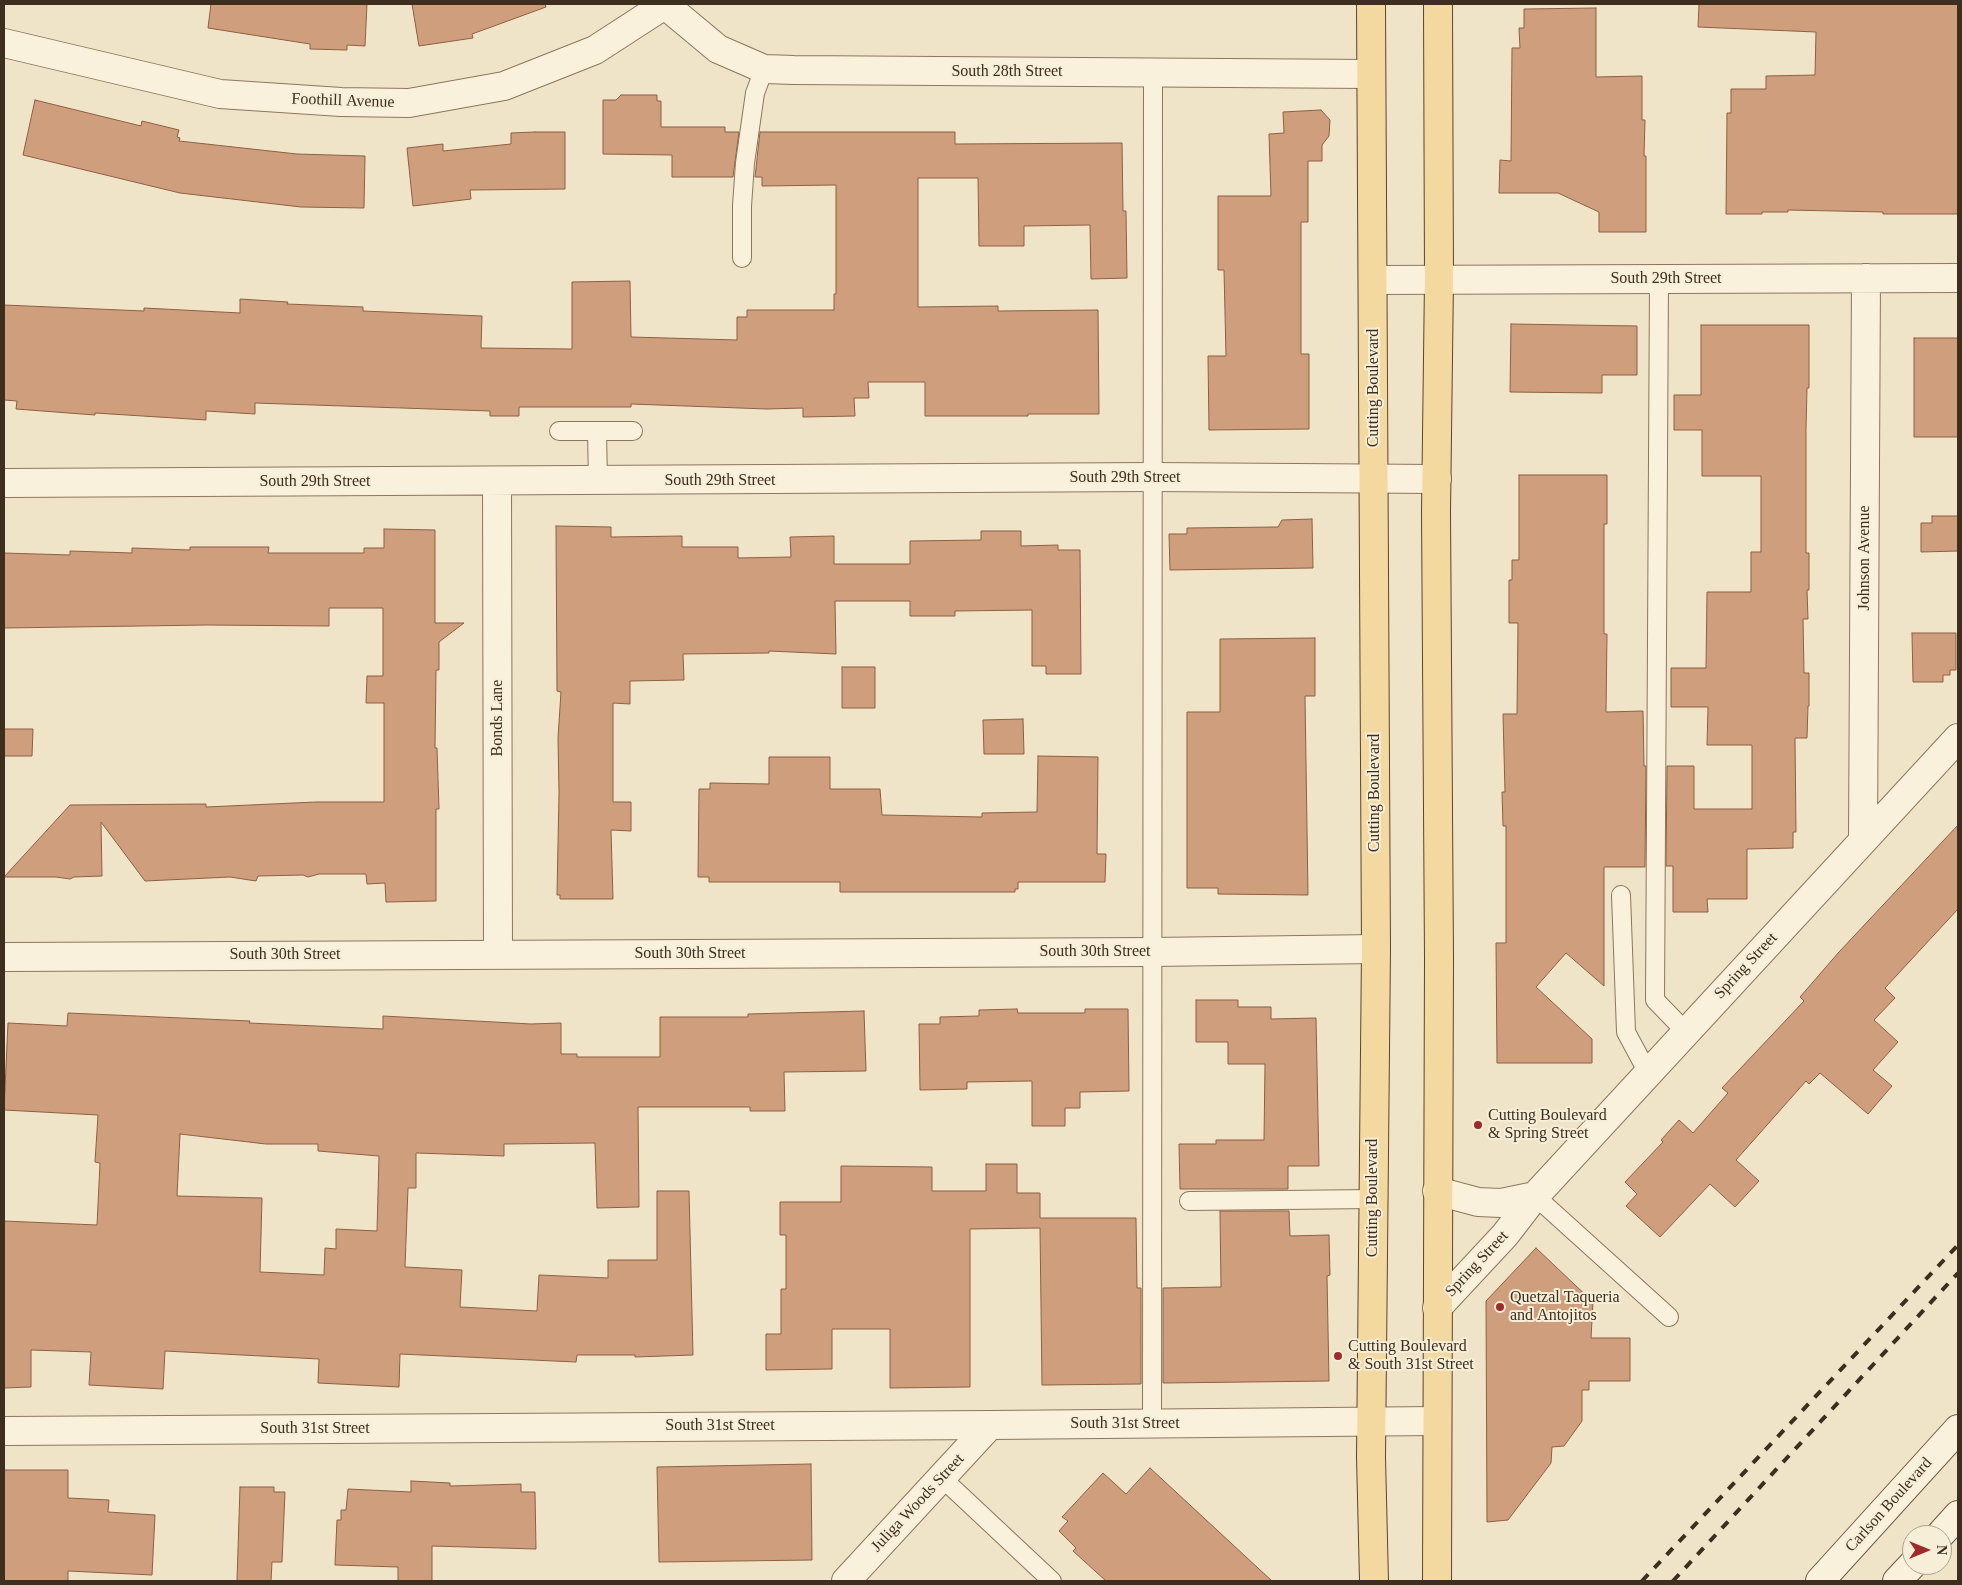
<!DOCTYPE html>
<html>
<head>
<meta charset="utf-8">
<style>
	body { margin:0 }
	#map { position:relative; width:1962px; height:1585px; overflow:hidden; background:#f0e4c8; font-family:"Times New Roman",serif }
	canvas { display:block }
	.frame { position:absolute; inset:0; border:5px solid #3d2e20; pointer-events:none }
	.north { position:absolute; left:1902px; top:1525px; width:50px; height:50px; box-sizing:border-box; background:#f7eed8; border:1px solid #ada18e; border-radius:50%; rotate:90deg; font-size:14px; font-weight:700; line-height:20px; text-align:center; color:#3d2e20 }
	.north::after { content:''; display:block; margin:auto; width:18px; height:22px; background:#9e2a2b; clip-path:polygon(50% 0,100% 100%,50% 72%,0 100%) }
</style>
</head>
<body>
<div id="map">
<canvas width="1962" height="1585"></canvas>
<div class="frame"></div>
<div class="north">N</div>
</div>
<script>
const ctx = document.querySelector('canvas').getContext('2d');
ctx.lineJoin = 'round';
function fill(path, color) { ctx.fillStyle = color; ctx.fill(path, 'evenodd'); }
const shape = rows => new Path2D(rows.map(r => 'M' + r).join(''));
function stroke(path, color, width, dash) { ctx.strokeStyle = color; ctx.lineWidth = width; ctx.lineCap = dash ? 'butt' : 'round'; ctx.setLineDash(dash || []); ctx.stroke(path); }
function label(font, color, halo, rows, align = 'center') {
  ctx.font = font + ' "Times New Roman",serif'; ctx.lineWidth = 4; ctx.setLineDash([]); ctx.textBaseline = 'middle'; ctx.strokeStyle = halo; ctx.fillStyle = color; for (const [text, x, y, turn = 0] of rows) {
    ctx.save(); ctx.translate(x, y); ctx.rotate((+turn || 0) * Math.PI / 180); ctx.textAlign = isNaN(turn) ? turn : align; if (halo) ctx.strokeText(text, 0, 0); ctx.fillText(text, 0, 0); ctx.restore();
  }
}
const building = shape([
	[211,4,367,4,365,46,347,45,347,50,310,49,310,44,208,28,211,4],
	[412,4,545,4,546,7,472,34,473,38,419,46,412,4],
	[1699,4,1958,4,1958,214,1883,214,1883,212,1788,210,1788,212,1762,212,1762,214,1726,214,1727,113,1731,113,1731,89,1766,89,1766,76,1815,75,1816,32,1698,27,1699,4],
	[1596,8,1596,77,1642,76,1642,120,1645,120,1644,156,1646,156,1646,232,1599,232,1599,212,1558,193,1499,193,1500,160,1511,161,1512,48,1520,48,1519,28,1524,28,1524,9,1596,8],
	[621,95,657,95,657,101,661,101,661,127,725,127,725,132,739,132,733,177,672,177,672,155,603,154,603,100,616,100,621,95],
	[35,100,141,126,142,121,179,130,177,137,180,138,179,141,297,154,365,156,364,208,301,207,180,193,23,155,35,100],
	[1321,110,1330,120,1329,136,1322,145,1322,161,1308,161,1308,222,1301,222,1301,354,1309,354,1309,429,1209,430,1208,356,1226,356,1224,270,1218,270,1218,196,1271,196,1269,134,1284,133,1283,112,1321,110],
	[535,132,565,132,565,189,470,190,471,199,413,206,407,148,443,144,443,151,511,144,511,133,535,132],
	[760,132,955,132,955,144,1122,143,1123,211,1126,211,1127,278,1091,279,1090,225,1024,226,1024,246,979,246,978,178,918,178,918,307,998,306,998,311,1098,310,1099,414,1028,414,1028,416,925,416,925,382,868,382,869,398,854,398,855,416,803,417,803,408,767,409,631,404,631,407,519,407,519,416,490,416,490,411,255,403,255,414,206,411,206,420,95,413,95,415,16,409,17,401,4,400,4,305,144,311,144,308,240,313,240,299,288,302,287,304,363,307,363,311,482,316,481,348,572,349,572,282,630,281,631,337,737,340,737,317,747,317,747,310,834,310,834,294,836,294,836,185,762,186,762,177,755,177,760,132],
	[1511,324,1637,326,1637,375,1602,375,1602,393,1510,392,1511,324],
	[1701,325,1809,325,1809,388,1807,388,1806,430,1806,553,1809,553,1809,590,1807,590,1808,619,1803,619,1804,673,1809,673,1809,706,1808,706,1807,738,1795,738,1796,832,1793,832,1793,848,1747,849,1747,899,1707,899,1708,912,1673,912,1673,866,1666,866,1667,766,1694,766,1694,809,1752,809,1752,745,1707,745,1708,707,1671,707,1671,668,1706,668,1707,592,1751,592,1751,552,1761,552,1761,476,1702,476,1702,430,1674,430,1674,395,1701,395,1701,325],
	[1914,338,1958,338,1958,437,1914,437,1914,338],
	[1519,475,1607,475,1607,524,1604,524,1604,634,1607,634,1606,712,1643,711,1644,766,1646,766,1645,867,1604,867,1604,986,1566,953,1536,987,1592,1039,1592,1063,1497,1063,1496,943,1506,943,1506,826,1503,826,1502,792,1505,792,1503,714,1517,714,1518,623,1509,623,1509,580,1512,580,1512,560,1519,560,1519,475],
	[1932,516,1958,516,1958,551,1921,552,1921,523,1932,523,1932,516],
	[1312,519,1313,568,1170,570,1169,534,1187,534,1187,528,1278,527,1282,520,1312,519],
	[556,526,611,527,611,537,682,536,682,547,738,547,738,558,791,557,790,537,834,536,834,564,910,564,910,541,981,540,981,531,1021,531,1021,546,1058,545,1058,550,1080,550,1081,674,1046,674,1046,666,1032,666,1032,610,955,611,955,616,910,616,910,601,835,601,836,654,769,651,769,653,683,654,684,680,630,681,630,704,613,703,613,802,631,802,631,831,611,830,613,899,560,899,560,895,557,895,559,793,558,738,561,692,557,691,556,526],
	[384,529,435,530,435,623,464,623,439,642,439,670,436,670,435,748,437,748,439,809,436,809,436,901,386,902,385,883,367,884,366,874,319,874,308,877,303,875,258,876,256,881,230,877,145,881,101,822,102,876,74,877,70,879,56,877,4,877,70,805,206,804,206,807,316,802,384,802,384,703,366,703,367,676,383,676,383,608,329,608,329,626,207,625,4,628,4,553,70,555,70,551,132,553,132,548,190,550,190,547,269,547,268,553,364,553,364,548,384,548,384,529],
	[1912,633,1956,633,1956,670,1950,670,1950,675,1943,675,1943,682,1913,682,1912,633],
	[1315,638,1315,696,1305,696,1308,895,1218,894,1218,888,1187,888,1187,712,1220,712,1220,639,1315,638],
	[842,667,875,667,875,708,842,708,842,667],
	[1023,719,1024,754,984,754,983,720,1023,719],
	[4,729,33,729,32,756,4,756,4,729],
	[1038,756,1098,757,1097,854,1106,854,1105,882,1018,882,1018,889,1015,889,1015,892,840,892,840,882,709,882,709,877,698,877,699,789,710,789,710,783,769,784,769,757,830,757,830,789,880,789,882,815,982,817,982,813,1037,812,1038,756],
	[1958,825,1958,909,1885,988,1895,998,1874,1020,1898,1042,1873,1070,1892,1086,1868,1114,1820,1073,1809,1084,1806,1081,1736,1160,1759,1181,1735,1207,1710,1184,1660,1237,1626,1206,1637,1194,1625,1182,1663,1142,1661,1140,1679,1120,1693,1133,1728,1093,1722,1088,1804,1001,1800,997,1839,952,1958,825],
	[1196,1000,1238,1000,1238,1007,1271,1007,1271,1019,1316,1018,1319,1166,1288,1166,1288,1189,1180,1189,1179,1144,1216,1144,1216,1140,1264,1140,1265,1064,1228,1064,1228,1042,1196,1042,1196,1000],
	[1017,1009,1018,1013,1085,1013,1085,1009,1128,1009,1129,1091,1080,1092,1080,1108,1065,1108,1065,1126,1032,1126,1032,1081,967,1082,967,1089,920,1090,919,1024,940,1024,940,1017,979,1016,979,1010,1017,1009],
	[864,1011,866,1071,784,1072,785,1111,750,1111,750,1107,638,1107,639,1207,597,1208,595,1143,504,1144,504,1156,416,1153,416,1188,408,1188,405,1267,462,1270,460,1307,537,1311,539,1275,608,1278,608,1260,657,1260,657,1191,689,1191,693,1355,635,1357,635,1355,577,1355,576,1362,400,1354,399,1387,318,1383,319,1359,165,1351,163,1389,89,1385,91,1352,31,1350,31,1387,4,1388,4,1221,97,1225,100,1163,95,1162,98,1115,4,1110,8,1023,67,1026,68,1013,250,1021,249,1023,383,1029,383,1016,531,1024,561,1023,561,1054,577,1054,577,1057,660,1057,660,1017,748,1017,748,1014,864,1011],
	[180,1134,266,1144,318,1144,318,1151,379,1156,377,1231,336,1229,336,1249,325,1248,324,1275,260,1272,262,1198,177,1196,180,1134],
	[986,1164,1017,1164,1017,1193,1040,1193,1040,1218,1136,1218,1137,1288,1141,1288,1141,1384,1042,1385,1040,1228,970,1229,970,1387,890,1388,890,1329,832,1329,832,1369,766,1370,766,1334,781,1334,781,1289,786,1289,786,1235,780,1235,780,1202,841,1202,841,1166,932,1167,932,1191,986,1191,986,1164],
	[1220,1211,1289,1211,1290,1236,1329,1235,1330,1275,1327,1276,1329,1381,1163,1383,1163,1288,1221,1287,1220,1211],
	[1536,1248,1593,1302,1591,1338,1630,1338,1630,1381,1589,1381,1589,1390,1582,1390,1582,1421,1564,1446,1552,1447,1551,1463,1508,1520,1487,1522,1486,1301,1536,1248],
	[811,1464,812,1560,659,1562,657,1467,811,1464],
	[1150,1468,1272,1581,1106,1581,1073,1551,1076,1548,1059,1531,1068,1521,1062,1517,1103,1473,1126,1494,1150,1468],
	[4,1470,68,1470,68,1498,109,1500,108,1512,155,1515,152,1575,68,1571,68,1581,4,1581,4,1470],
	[411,1481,450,1483,450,1486,521,1484,521,1492,535,1492,536,1549,432,1546,432,1581,398,1581,398,1567,335,1565,337,1520,341,1520,341,1510,346,1510,348,1489,411,1492,411,1481],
	[240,1487,274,1487,274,1492,285,1492,282,1562,272,1562,271,1581,237,1581,240,1487]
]);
fill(building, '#cf9f7d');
stroke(building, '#8d5f41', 1);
const service = shape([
	[742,258,742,206,745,163,755,93,764,69],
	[1659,279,1655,1000,1686,1032],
	[559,431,633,431],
	[597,431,598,482],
	[1621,895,1626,1032,1648,1073],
	[1535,1196,1669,1317],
	[1189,1201,1373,1199],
	[1152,1423,1153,73],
	[941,1477,1052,1581]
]);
const minor = shape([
	[664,4,718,49,764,69,794,70,1371,74],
	[4,43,220,94,341,102,409,103,504,86,595,50,666,4],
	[1373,280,1958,278],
	[497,482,498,954],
	[4,483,1153,477,1437,479],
	[1863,839,1866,278],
	[4,957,1152,952,1376,949],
	[1437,1191,1478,1202,1501,1203,1535,1196],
	[1437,1308,1505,1235,1535,1196,1958,738],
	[4,1431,990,1425]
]);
const tertiary = shape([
	[846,1581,990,1425,1437,1421]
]);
const secondary = shape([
	[1940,1535,1958,1515],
	[1820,1581,1958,1429],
	[1897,1581,1912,1565]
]);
const primary = shape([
	[1371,4,1376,949,1371,1457,1374,1581],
	[1437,1581,1439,958,1436,512,1439,280,1438,4]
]);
stroke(service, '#8d765c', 20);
stroke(minor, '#8d765c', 30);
stroke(tertiary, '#8d765c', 30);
stroke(secondary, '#6f573f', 30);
stroke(primary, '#5b4430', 30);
stroke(service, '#faf1dc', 18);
stroke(minor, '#faf1dc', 28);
stroke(tertiary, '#faf1dc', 28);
stroke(secondary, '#faf1dc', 28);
stroke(primary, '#f3d9a0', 28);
stroke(shape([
	[1642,1581,1958,1245],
	[1673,1581,1958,1273]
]), '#3d2e20', 4, [9, 9]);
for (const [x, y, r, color] of [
	[1478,1125,5,"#9e2a2b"],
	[1500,1307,5,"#9e2a2b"],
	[1338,1356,5,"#9e2a2b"]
]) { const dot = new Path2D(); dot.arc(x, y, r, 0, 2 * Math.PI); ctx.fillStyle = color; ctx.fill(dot); stroke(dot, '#f7eed8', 2); }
label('16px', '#3d2e20', '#f7eed8', [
	["South 28th Street",1007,72],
	["Foothill Avenue",343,101,2],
	["South 29th Street",1666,279],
	["Cutting Boulevard",1374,388,-90],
	["South 29th Street",1125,478],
	["South 29th Street",720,481],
	["South 29th Street",315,482],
	["Johnson Avenue",1865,558,-90],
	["Bonds Lane",498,718,-90],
	["Cutting Boulevard",1375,793,-90],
	["South 30th Street",1095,952],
	["South 30th Street",690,954],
	["South 30th Street",285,955],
	["Spring Street",1746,966,-47],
	["Cutting Boulevard",1373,1198,-90],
	["Spring Street",1477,1264,-47],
	["South 31st Street",1125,1424],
	["South 31st Street",720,1426],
	["South 31st Street",315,1429],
	["Juliga Woods Street",918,1503,-47],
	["Carlson Boulevard",1889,1505,-48]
]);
label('16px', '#3d2e20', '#f7eed8', [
	["Cutting Boulevard",1488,1116],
	["& Spring Street",1488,1134],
	["Quetzal Taqueria",1510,1298],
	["and Antojitos",1510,1316],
	["Cutting Boulevard",1348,1347],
	["& South 31st Street",1348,1365]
], 'left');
</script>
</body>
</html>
